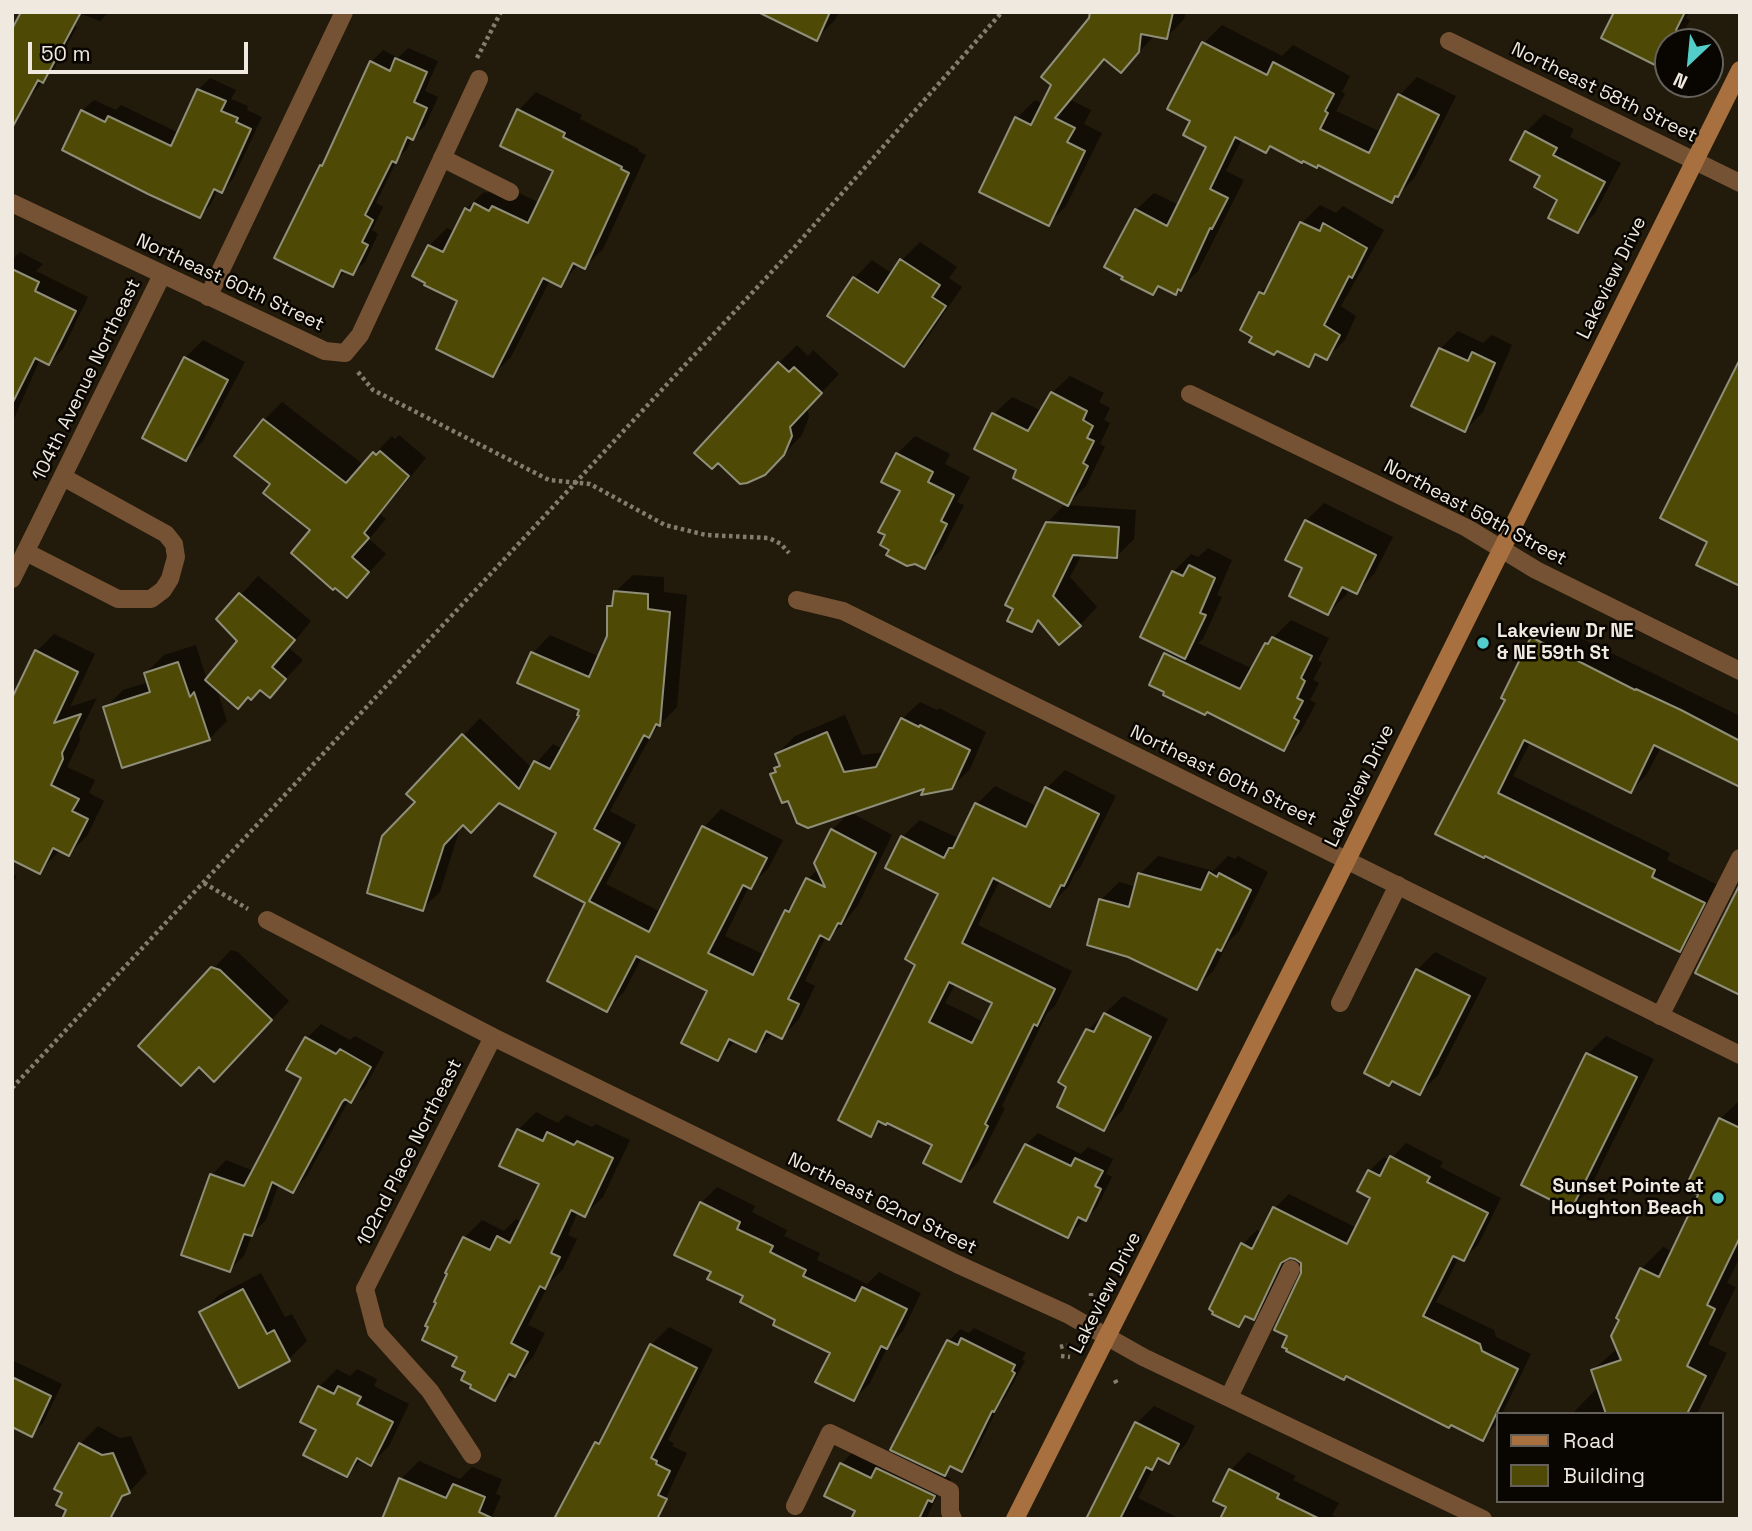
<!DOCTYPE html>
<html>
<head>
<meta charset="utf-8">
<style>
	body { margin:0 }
	#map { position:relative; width:1752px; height:1531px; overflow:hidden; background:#221a0b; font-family:"Space Grotesk",sans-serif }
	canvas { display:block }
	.frame { position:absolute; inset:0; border:14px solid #efe9df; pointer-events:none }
	.legend { position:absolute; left:1496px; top:1412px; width:228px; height:91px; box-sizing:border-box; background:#090602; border:2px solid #65615a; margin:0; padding:9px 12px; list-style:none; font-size:21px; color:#efe9df }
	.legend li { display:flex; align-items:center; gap:14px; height:35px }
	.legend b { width:35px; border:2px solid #65615a }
	.north { position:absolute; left:1654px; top:28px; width:70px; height:70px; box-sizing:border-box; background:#090602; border:2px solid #65615a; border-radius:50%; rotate:206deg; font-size:19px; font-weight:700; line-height:28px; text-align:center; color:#efe9df }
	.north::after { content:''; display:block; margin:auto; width:24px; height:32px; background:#53cdca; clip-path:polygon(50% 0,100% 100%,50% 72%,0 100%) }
	.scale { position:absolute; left:28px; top:42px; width:220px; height:32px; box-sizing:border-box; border:4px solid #efe9df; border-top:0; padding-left:9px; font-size:21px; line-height:24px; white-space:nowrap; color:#efe9df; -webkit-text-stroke:5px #090602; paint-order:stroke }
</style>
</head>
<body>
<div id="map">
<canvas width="1752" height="1531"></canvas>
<div class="frame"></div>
<ul class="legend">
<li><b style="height:9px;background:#a8703f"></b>Road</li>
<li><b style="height:19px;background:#4e4904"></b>Building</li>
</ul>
<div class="north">N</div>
<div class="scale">50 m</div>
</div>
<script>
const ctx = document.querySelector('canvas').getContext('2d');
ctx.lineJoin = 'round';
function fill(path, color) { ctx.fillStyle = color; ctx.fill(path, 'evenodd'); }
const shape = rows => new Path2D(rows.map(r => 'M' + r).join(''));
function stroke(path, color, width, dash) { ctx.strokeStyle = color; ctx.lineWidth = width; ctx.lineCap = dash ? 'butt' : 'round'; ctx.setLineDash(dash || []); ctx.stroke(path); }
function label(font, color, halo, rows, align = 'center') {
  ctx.font = font + ' "Space Grotesk",sans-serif'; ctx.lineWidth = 5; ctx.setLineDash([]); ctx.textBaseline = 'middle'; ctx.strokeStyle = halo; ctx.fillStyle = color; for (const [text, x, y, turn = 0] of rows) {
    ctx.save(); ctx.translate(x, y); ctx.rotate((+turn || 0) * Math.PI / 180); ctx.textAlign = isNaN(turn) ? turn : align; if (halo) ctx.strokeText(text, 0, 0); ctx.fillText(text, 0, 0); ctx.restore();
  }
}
fill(shape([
	[48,12,77,27,54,69,25,102],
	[76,12,109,12,100,21],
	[762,12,839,12,835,20,816,39],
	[1096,12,1186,12,1184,19,1167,37,1155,35,1121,71,1105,58,1071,100,1091,110,1084,124,1102,133,1066,206,1048,224,1017,118,1035,100,1043,104],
	[1616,12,1689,12,1686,18,1690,20,1679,42,1668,42,1668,59,1661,66],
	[1222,25,1282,56,1293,45,1350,76,1342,92,1345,94,1336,111,1381,132,1400,95,1417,77,1456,96,1415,177,1392,201,1319,163,1272,145,1266,151,1242,139,1226,171,1244,180,1198,271,1175,293,1160,285,1153,293,1136,210,1154,193,1179,205,1209,146,1192,120,1170,109,1204,43],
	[408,48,438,61,425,91,438,97,425,126,412,137,407,149,398,158,376,203,383,207,372,230,378,234,365,262,353,273,346,270,333,285,321,166,326,161,371,62,383,50,398,58],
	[210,78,236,90,231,99,248,106,247,110,262,117,233,179,222,191,218,189,211,204,200,216,82,111,94,100,116,110,121,105,179,133,198,90],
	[536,92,582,115,580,119,639,149,638,151,646,155,603,249,585,267,579,264,560,285,550,280,511,357,493,375,459,300,429,246,447,228,455,232,466,209,484,192,487,193,493,187,511,189,540,203,555,170,519,110],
	[1544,114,1574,129,1570,137,1621,163,1595,213,1577,231,1542,175,1526,132],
	[1320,205,1336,213,1343,206,1384,230,1341,306,1356,316,1345,340,1327,358,1319,354,1309,365,1260,293,1272,281,1302,223],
	[920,242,957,267,949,278,962,287,921,347,903,365,829,316,855,278,872,260,893,274,902,260],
	[20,252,43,264,36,271,88,297,63,349,49,363,40,359,12,423,12,260],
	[1458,331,1483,343,1492,335,1512,345,1483,412,1465,430,1440,349],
	[203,340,245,362,203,441,186,459,185,358],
	[797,345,808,356,813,350,839,374,807,408,809,417,802,435,783,455,779,363],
	[1070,376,1104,393,1099,402,1110,408,1104,420,1110,423,1100,444,1105,447,1086,486,1067,505,1136,510,1134,539,1116,557,1082,554,1070,577,1097,607,1080,625,1041,621,1032,630,1047,523,1066,503,1019,470,994,414,1012,397,1042,411,1052,393],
	[282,402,364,465,392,436,395,439,399,435,426,458,380,514,386,519,369,539,386,554,347,596,313,530,272,483,264,420],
	[915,436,950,454,945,464,970,477,957,502,964,505,942,549,924,567,903,491,897,454],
	[1324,503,1393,537,1374,574,1356,592,1349,589,1346,595,1328,613,1305,568,1306,521],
	[1208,548,1232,560,1217,595,1222,597,1203,639,1198,643,1253,669,1267,644,1291,620,1329,638,1318,660,1322,663,1313,680,1319,683,1310,700,1316,703,1301,731,1284,748,1166,654,1170,650,1173,572,1191,554,1198,557],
	[1178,572,1192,578,1178,576],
	[633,575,664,577,664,592,687,595,677,707,653,732,610,811,636,825,606,884,661,912,704,827,721,809,783,840,768,869,749,886,725,936,765,955,786,911,797,900,808,879,819,868,832,830,850,812,892,835,858,905,846,920,829,938,826,936,805,981,815,986,799,1019,782,1037,774,1033,756,1050,736,1041,718,1059,709,990,642,957,624,992,607,1010,587,902,558,833,499,801,461,825,440,892,422,909,417,802,463,736,480,718,532,768,553,744,563,749,581,715,581,710,533,653,550,635,600,657,609,637,609,607,614,601,615,592],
	[258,576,311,621,289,648,303,660,270,696,261,688,216,687,227,721,209,739,105,708,123,690,149,682,146,673,164,655,196,645,207,680,240,641,219,619],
	[1548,622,1740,716,1740,785,1661,747,1647,774,1631,791,1531,741,1513,776,1670,853,1667,860,1720,886,1696,933,1679,950,1486,854,1507,699,1532,638],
	[54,634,95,654,70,707,97,698,79,734,80,740,67,767,95,780,89,793,104,801,87,836,69,854,60,850,40,871,36,652],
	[920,702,937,710,939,708,986,732,970,769,951,788,927,786,788,799,772,775,781,764,777,754,795,736,845,715,862,755,886,752,902,719],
	[1065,770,1116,796,1081,866,1075,873,1068,887,1050,905,1000,880,978,925,1072,971,1055,1006,1047,1013,1002,1106,1005,1108,978,1162,961,1180,934,1144,887,1121,883,1122,871,1134,940,893,902,837,920,820,960,839,977,804,995,786,1038,807,1047,788],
	[956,983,994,1002,984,1022,945,1003],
	[1158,856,1213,871,1228,856,1235,859,1238,856,1268,872,1239,931,1228,942,1214,970,1196,988,1101,900,1119,882,1137,887,1140,874],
	[12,872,17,877,12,883],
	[231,950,238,952,289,1001,232,1062,199,1066,213,969],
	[1435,952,1487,978,1438,1075,1420,1093,1417,970],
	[1123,996,1168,1019,1122,1111,1104,1129,1069,1086,1088,1030],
	[321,1024,350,1040,355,1036,384,1052,365,1087,349,1100,307,1176,293,1191,279,1183,266,1220,252,1234,244,1256,229,1270,212,1175,226,1160,254,1171,304,1078,289,1069,307,1038],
	[1606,1036,1654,1059,1589,1190,1571,1208,1523,1184,1588,1054],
	[1740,1100,1740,1257,1727,1283,1736,1287,1708,1344,1727,1353,1697,1414,1572,1414,1599,1386,1593,1370,1618,1348,1641,1269,1663,1247,1673,1252,1701,1194,1720,1119],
	[536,1112,558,1123,566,1115,592,1127,596,1124,630,1140,603,1197,585,1214,578,1211,568,1235,577,1239,563,1269,550,1282,528,1325,545,1333,533,1357,495,1399,467,1372,459,1356,430,1327,464,1238,482,1220,504,1231,516,1219,522,1222,541,1183,518,1130],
	[1038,1133,1081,1154,1088,1147,1113,1159,1106,1174,1112,1177,1097,1207,1086,1219,1083,1217,1080,1224,1068,1236,1026,1145],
	[1406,1143,1443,1162,1440,1167,1501,1198,1478,1245,1463,1259,1459,1257,1436,1302,1494,1330,1496,1337,1531,1354,1502,1414,1498,1414,1497,1424,1482,1439,1347,1374,1289,1335,1303,1274,1302,1262,1291,1256,1268,1303,1253,1318,1248,1316,1239,1325,1243,1244,1257,1230,1263,1232,1275,1208,1289,1194,1357,1228,1373,1197,1369,1171,1384,1157,1390,1160],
	[717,1187,755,1206,752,1212,787,1230,784,1236,820,1253,817,1260,867,1284,879,1272,921,1293,903,1331,888,1346,870,1383,854,1399,832,1352,778,1319,713,1272,701,1203],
	[261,1273,285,1317,292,1314,307,1341,289,1359,201,1312,219,1295],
	[669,1327,713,1349,668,1440,674,1443,672,1446,687,1453,656,1519,553,1519,596,1443,607,1433,651,1345],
	[974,1328,1026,1353,1022,1359,1025,1361,1005,1398,1000,1403,973,1458,961,1470,953,1466,944,1475,951,1479,938,1494,926,1519,853,1519,857,1511,841,1464,859,1446,886,1460,896,1450,949,1341,960,1329,969,1333],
	[12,1360,62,1384,43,1423,31,1435,12,1426],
	[337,1369,350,1376,357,1369,377,1379,374,1386,409,1404,389,1446,371,1464,362,1459,347,1475,318,1429,319,1387],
	[1154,1406,1195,1426,1186,1444,1169,1462,1161,1458,1154,1466,1138,1498,1180,1519,1088,1519,1137,1423],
	[98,1426,120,1438,131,1436,147,1473,130,1491,69,1509,80,1444],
	[1248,1452,1296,1476,1293,1480,1339,1503,1332,1515,1340,1519,1222,1519,1228,1507,1215,1500,1231,1470],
	[419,1461,460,1479,472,1467,502,1479,496,1494,501,1496,491,1519,401,1479]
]), '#0007');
const building = shape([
	[21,12,81,12,43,83,38,80,12,128,12,29,21,12],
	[758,12,830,12,817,41,758,12],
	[1090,12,1173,12,1167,39,1141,34,1139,52,1121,73,1104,59,1055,118,1075,128,1067,142,1085,151,1049,226,979,192,1015,117,1031,125,1051,85,1041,77,1089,18,1090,12],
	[1614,12,1685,12,1676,30,1679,32,1675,42,1668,42,1668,55,1661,68,1601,38,1614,12],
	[1202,42,1267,75,1273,62,1334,94,1325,111,1328,113,1320,129,1369,153,1398,94,1439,115,1398,197,1395,196,1392,203,1318,165,1317,168,1303,161,1302,163,1270,146,1266,153,1235,137,1210,189,1228,198,1212,229,1210,228,1181,291,1178,289,1176,295,1158,286,1153,295,1121,279,1123,277,1104,267,1135,209,1167,226,1206,147,1183,135,1190,121,1167,109,1202,42],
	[395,58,427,72,414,102,427,108,413,140,407,137,396,163,392,161,365,215,373,220,362,242,368,245,353,275,341,270,333,287,274,258,320,165,322,166,370,61,390,71,395,58],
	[197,89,226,101,221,111,238,118,236,122,251,129,222,193,214,189,200,218,148,194,62,150,81,110,105,122,108,116,171,146,197,89],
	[517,109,565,133,563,137,622,167,621,169,629,173,585,269,573,263,561,287,543,278,493,377,436,349,457,301,424,285,425,283,412,276,428,245,443,252,465,208,470,211,474,203,489,211,492,206,528,223,553,171,500,146,517,109],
	[1525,131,1557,148,1553,155,1605,182,1578,233,1548,218,1557,200,1534,187,1540,176,1510,160,1525,131],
	[1300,222,1320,231,1323,223,1367,248,1352,278,1349,276,1324,325,1340,335,1327,360,1315,354,1309,367,1277,351,1274,355,1249,342,1252,337,1240,330,1259,292,1264,294,1300,222],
	[900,259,940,285,932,297,946,306,904,367,827,316,853,277,878,293,900,259],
	[12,269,39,282,35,291,76,311,49,365,35,358,12,404,12,269],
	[1439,348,1468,361,1472,352,1495,363,1465,432,1411,406,1439,348],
	[184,357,228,380,186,461,142,438,184,357],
	[1740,359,1740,586,1696,565,1707,542,1660,518,1740,359],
	[778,362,789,372,794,367,822,393,790,427,792,436,784,455,765,475,747,483,740,484,718,463,712,469,694,453,778,362],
	[1051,392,1087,411,1083,420,1093,426,1087,438,1094,441,1083,463,1088,466,1068,506,1013,478,1016,470,974,449,992,413,1028,431,1051,392],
	[263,419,346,483,373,452,376,455,380,451,409,476,364,533,369,538,352,557,369,572,347,598,335,588,333,590,291,553,310,530,263,493,270,484,234,456,263,419],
	[896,453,933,472,928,482,954,495,941,521,947,524,925,569,915,564,907,566,886,555,889,550,880,545,885,535,878,532,900,491,881,482,896,453],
	[1305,520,1376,555,1357,594,1342,587,1328,615,1289,596,1302,568,1285,560,1305,520],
	[1046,522,1119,527,1117,558,1073,555,1053,596,1081,626,1059,645,1038,620,1032,632,1007,621,1013,609,1005,605,1046,522],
	[1189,565,1215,578,1200,613,1206,615,1185,659,1140,637,1172,571,1183,576,1189,565],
	[614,591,648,594,648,609,670,612,660,726,656,724,649,738,644,735,594,829,620,843,589,901,649,932,702,826,767,858,751,889,743,885,708,953,753,975,785,910,789,912,806,878,825,887,814,863,831,829,876,853,841,924,838,923,829,940,820,935,788,999,799,1004,782,1039,766,1031,756,1052,729,1039,718,1061,681,1043,707,991,636,956,607,1012,547,981,585,903,534,876,556,833,499,803,471,833,463,825,444,845,423,911,367,893,382,836,415,802,406,794,462,734,519,789,534,761,550,769,579,716,577,715,579,710,517,683,531,652,589,677,607,636,607,606,612,606,614,591],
	[239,593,295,640,272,667,286,679,270,698,260,690,251,700,248,697,238,709,205,680,237,641,216,619,239,593],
	[1272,637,1312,656,1301,678,1305,681,1297,698,1303,701,1294,718,1299,721,1284,751,1207,712,1205,715,1163,695,1164,692,1149,685,1164,653,1240,689,1265,643,1268,644,1272,637],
	[1531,637,1635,690,1636,689,1681,710,1740,741,1740,787,1654,745,1631,793,1524,740,1498,793,1655,870,1652,877,1705,903,1680,952,1485,856,1484,858,1435,834,1505,700,1501,698,1531,637],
	[35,650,78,672,54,723,81,714,62,753,63,759,51,785,79,799,72,811,88,819,69,856,53,848,40,874,12,860,12,698,35,650],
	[178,662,190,697,194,692,210,740,122,768,103,707,150,692,144,673,178,662],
	[901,718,919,727,920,725,970,750,952,789,921,795,924,789,808,828,797,823,788,801,782,803,770,774,776,772,774,768,780,766,775,754,827,732,844,772,876,767,901,718],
	[1045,787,1099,814,1064,886,1061,885,1050,907,993,878,962,943,1055,989,1037,1026,1034,1024,985,1124,988,1126,961,1182,923,1163,932,1145,887,1123,886,1125,878,1121,871,1137,838,1120,915,965,905,959,938,894,885,868,901,836,944,858,949,848,953,848,975,803,1026,827,1045,787],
	[949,982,992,1003,972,1043,929,1022,949,982],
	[1209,872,1217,877,1219,873,1251,890,1221,951,1217,949,1197,990,1128,957,1087,945,1099,899,1129,907,1138,873,1201,890,1209,872],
	[1740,884,1740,995,1695,973,1740,884],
	[211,967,220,970,272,1020,214,1082,199,1067,181,1086,138,1046,211,967],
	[1416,969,1470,996,1420,1095,1392,1081,1389,1086,1364,1073,1416,969],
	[1104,1013,1151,1037,1104,1131,1057,1107,1066,1087,1058,1082,1086,1029,1094,1032,1104,1013],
	[305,1037,336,1054,340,1049,371,1067,351,1103,345,1099,342,1102,293,1193,272,1182,252,1236,244,1234,230,1272,181,1255,210,1174,244,1186,301,1078,286,1070,305,1037],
	[1586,1053,1637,1077,1571,1210,1521,1185,1586,1053],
	[1719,1118,1740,1128,1740,1237,1707,1305,1715,1309,1687,1366,1706,1376,1687,1414,1606,1414,1591,1370,1621,1360,1611,1336,1619,1320,1616,1318,1640,1268,1659,1277,1698,1195,1685,1188,1719,1118],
	[517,1129,543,1141,547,1132,574,1145,577,1141,613,1158,585,1217,571,1210,551,1253,560,1257,545,1289,540,1286,511,1343,528,1352,515,1377,509,1374,495,1401,470,1388,471,1385,461,1380,465,1372,452,1366,457,1357,422,1340,428,1327,425,1326,436,1303,434,1302,447,1274,445,1273,463,1237,490,1250,497,1236,510,1243,539,1184,499,1166,517,1129],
	[1025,1144,1071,1166,1075,1158,1103,1171,1095,1186,1101,1189,1086,1221,1078,1217,1068,1238,994,1202,1025,1144],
	[1390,1156,1430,1177,1427,1182,1488,1213,1464,1261,1453,1256,1423,1316,1480,1344,1482,1351,1518,1369,1483,1441,1451,1425,1449,1428,1346,1376,1344,1380,1286,1351,1287,1349,1282,1347,1287,1336,1274,1330,1301,1273,1301,1263,1295,1259,1290,1258,1281,1263,1254,1320,1245,1316,1239,1327,1212,1314,1213,1312,1209,1309,1241,1243,1252,1249,1273,1207,1347,1244,1370,1198,1357,1191,1368,1170,1380,1176,1390,1156],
	[700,1202,740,1222,737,1229,773,1246,770,1252,806,1270,803,1276,855,1301,862,1287,907,1309,887,1349,881,1346,854,1401,815,1382,830,1353,773,1325,775,1320,740,1302,743,1296,707,1279,711,1272,674,1255,700,1202],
	[243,1289,267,1334,274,1330,290,1361,239,1388,199,1312,243,1289],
	[961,1338,1015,1365,1012,1371,1015,1373,994,1412,992,1411,962,1472,950,1466,945,1476,890,1450,947,1340,958,1345,961,1338],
	[650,1344,697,1368,651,1458,657,1461,656,1464,670,1471,658,1495,667,1499,657,1519,554,1519,595,1442,599,1444,650,1344],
	[12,1377,51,1396,32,1437,12,1427,12,1377],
	[318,1386,334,1394,338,1386,361,1397,357,1404,393,1422,371,1466,357,1458,347,1477,303,1455,316,1430,300,1422,318,1386],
	[1135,1422,1179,1444,1169,1464,1158,1458,1152,1470,1146,1467,1120,1519,1086,1519,1135,1422],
	[79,1443,102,1455,113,1453,130,1493,122,1496,110,1519,62,1519,66,1510,56,1505,62,1493,54,1489,79,1443],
	[840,1463,871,1478,876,1468,935,1496,932,1502,928,1500,919,1519,851,1519,855,1511,824,1496,840,1463],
	[1229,1469,1279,1494,1277,1498,1320,1519,1220,1519,1226,1507,1213,1501,1229,1469],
	[399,1478,446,1498,453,1484,485,1497,479,1512,494,1519,382,1519,399,1478]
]);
fill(building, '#4e4904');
stroke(building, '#8f8e79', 2);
stroke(shape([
	[477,58,501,12],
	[358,372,373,390,549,480,590,484,665,525,706,535,769,538,781,544,789,553],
	[204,883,248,909],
	[12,1088,792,250,1002,12],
	[1091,1293,1091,1296],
	[1060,1347,1067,1345],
	[1061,1356,1070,1357],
	[1115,1380,1118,1386]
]), '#837c6f', 4.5, [3.5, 3.5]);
stroke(shape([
	[442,158,510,192],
	[1340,1003,1398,885],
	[1660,1016,1740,858],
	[365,1289,376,1331,430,1391,472,1455],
	[1229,1397,1291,1269],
	[795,1506,830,1433,950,1491,950,1512,953,1519]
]), '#755234', 18);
stroke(shape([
	[1449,41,1740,183],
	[12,203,325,351,345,353,360,335,479,79],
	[208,297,344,12],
	[1190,394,1467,528,1536,570,1740,671],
	[26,552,118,599,151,599,163,590,170,579,176,557,174,544,166,534,63,477],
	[12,579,162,275],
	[797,600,843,611,1740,1055],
	[267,920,493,1037,957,1264,1067,1314,1143,1357,1483,1519],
	[365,1289,493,1037]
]), '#755234', 18);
stroke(shape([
	[1015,1519,1332,890,1740,70]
]), '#a8703f', 18);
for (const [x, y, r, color] of [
	[1483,643,7,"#53cdca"],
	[1718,1198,7,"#53cdca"]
]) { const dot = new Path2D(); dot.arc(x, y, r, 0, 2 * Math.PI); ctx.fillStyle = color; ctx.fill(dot); stroke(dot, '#090602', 2.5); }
label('19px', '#efe9df', '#090602', [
	["Northeast 58th Street",1604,93,26],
	["Lakeview Drive",1612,278,-64],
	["Northeast 60th Street",230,283,25],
	["104th Avenue Northeast",87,380,-64],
	["Northeast 59th Street",1475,513,28],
	["Northeast 60th Street",1223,776,26],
	["Lakeview Drive",1360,786,-64],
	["102nd Place Northeast",410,1153,-63],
	["Northeast 62nd Street",882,1204,26],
	["Lakeview Drive",1106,1293,-63]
]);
label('bold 19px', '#efe9df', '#090602', [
	["Lakeview Dr NE",1497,632],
	["& NE 59th St",1497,654],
	["Sunset Pointe at",1704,1187,"right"],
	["Houghton Beach",1704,1209,"right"]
], 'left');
</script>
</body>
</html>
